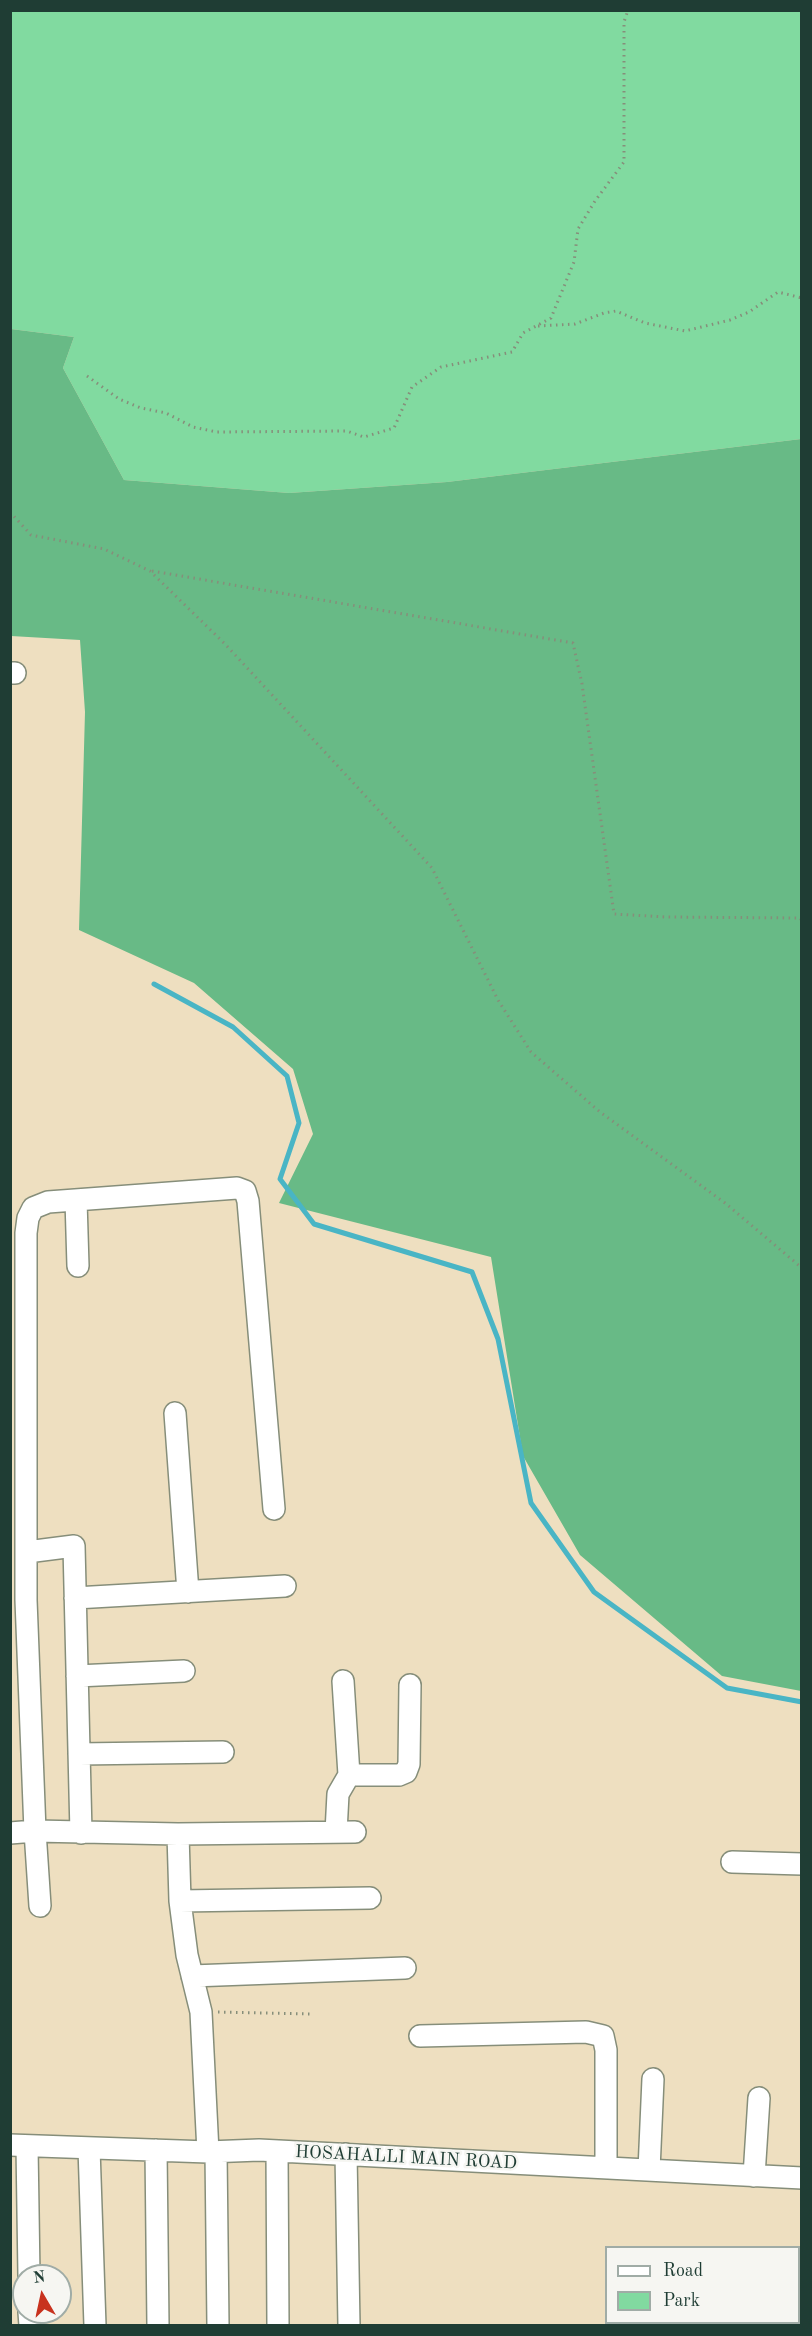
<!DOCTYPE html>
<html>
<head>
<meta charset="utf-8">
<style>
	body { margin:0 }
	#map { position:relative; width:812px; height:2336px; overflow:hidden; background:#eedfc0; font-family:"Old Standard TT",serif }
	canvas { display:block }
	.frame { position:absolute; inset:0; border:12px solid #1f3d34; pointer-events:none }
	.legend { position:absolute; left:605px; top:2246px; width:195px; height:78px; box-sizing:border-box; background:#f6f6f2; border:2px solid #a0aca6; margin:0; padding:8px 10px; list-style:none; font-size:18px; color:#1f3d34 }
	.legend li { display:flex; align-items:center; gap:12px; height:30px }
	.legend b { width:30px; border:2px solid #a0aca6 }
	.north { position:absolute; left:12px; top:2264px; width:60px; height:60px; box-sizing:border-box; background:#f6f6f2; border:2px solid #a0aca6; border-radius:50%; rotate:351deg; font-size:16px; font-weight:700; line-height:24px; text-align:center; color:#1f3d34 }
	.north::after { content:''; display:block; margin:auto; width:21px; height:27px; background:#c8321e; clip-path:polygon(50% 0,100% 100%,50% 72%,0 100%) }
</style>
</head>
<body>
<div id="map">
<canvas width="812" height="2336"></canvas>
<div class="frame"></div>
<ul class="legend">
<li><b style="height:8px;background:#fff"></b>Road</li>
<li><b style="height:16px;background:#81daa0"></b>Park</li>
</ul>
<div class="north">N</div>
</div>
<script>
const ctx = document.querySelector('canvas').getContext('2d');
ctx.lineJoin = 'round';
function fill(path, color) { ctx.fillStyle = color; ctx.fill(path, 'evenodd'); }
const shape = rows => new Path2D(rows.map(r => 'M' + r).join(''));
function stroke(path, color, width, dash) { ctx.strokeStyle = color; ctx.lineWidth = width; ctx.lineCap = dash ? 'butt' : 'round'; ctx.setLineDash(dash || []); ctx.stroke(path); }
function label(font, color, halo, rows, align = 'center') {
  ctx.font = font + ' "Old Standard TT",serif'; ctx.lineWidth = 5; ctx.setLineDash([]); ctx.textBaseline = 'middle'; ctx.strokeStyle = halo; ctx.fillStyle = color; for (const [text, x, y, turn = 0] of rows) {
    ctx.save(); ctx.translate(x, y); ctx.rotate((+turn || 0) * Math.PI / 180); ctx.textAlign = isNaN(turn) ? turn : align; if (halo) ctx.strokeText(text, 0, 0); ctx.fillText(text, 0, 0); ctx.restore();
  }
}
fill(shape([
	[11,11,801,11,801,439,447,482,289,493,124,480,63,368,74,337,11,329]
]), '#81daa0');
fill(shape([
	[11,329,74,337,63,368,124,480,289,493,447,482,801,439,801,1691,722,1676,580,1555,523,1456,491,1257,279,1203,313,1134,293,1069,194,983,79,930,85,712,80,640,11,636]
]), '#68ba86');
stroke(shape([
	[154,984,233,1027,287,1076,299,1123,280,1179,314,1224,472,1272,498,1339,531,1503,594,1592,727,1688,802,1702]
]), '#49b5c5', 5);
const minor = shape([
	[10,673,15,673],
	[76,1200,78,1266],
	[175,1413,188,1592],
	[27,1552,74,1546,81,1833],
	[75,1598,285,1586],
	[77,1676,184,1671],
	[79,1754,223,1752],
	[349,1775,399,1775,406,1772,409,1764,410,1685],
	[336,1832,338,1794,349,1775,343,1681],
	[10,1833,35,1831,40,1906],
	[178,1834,355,1832],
	[732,1862,802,1864],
	[180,1901,370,1898],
	[192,1976,405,1968],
	[420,2036,586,2032,603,2036,606,2050,606,2168],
	[10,2145,208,2152,259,2150,802,2178],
	[27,2146,29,2276],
	[89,2148,95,2326],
	[156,2150,158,2326],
	[277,2151,278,2326],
	[208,2152,201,2012,187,1955,180,1901,178,1834,35,1831,26,1600,26,1233,28,1218,33,1208,48,1202,237,1188,245,1191,248,1201,274,1509],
	[216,2152,218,2326],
	[346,2154,349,2326],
	[649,2170,653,2079],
	[754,2176,759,2098],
	[29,2312,30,2326]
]);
stroke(minor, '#868e7a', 24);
stroke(shape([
	[538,326,575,324,604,313,616,311,645,323,685,331,730,320,749,312,778,292,802,298],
	[87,376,119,399,141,408,166,413,193,427,217,432,347,431,364,437,394,428,412,387,441,367,512,352,523,333,551,318,574,262,578,229,595,201,624,162,624,22,628,10],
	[10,512,31,535,104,549,150,571,225,644,432,868,498,1000,531,1052,600,1112,725,1203,802,1268],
	[152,571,573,643,582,684,614,914,666,917,800,918,802,921],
	[218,2012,313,2014]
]), '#868e7a', 3, [1.5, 4.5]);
stroke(minor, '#fff', 21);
label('18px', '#1f3d34', '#f6f6f2', [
	["HOSAHALLI MAIN ROAD",406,2158,3]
]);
</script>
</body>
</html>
